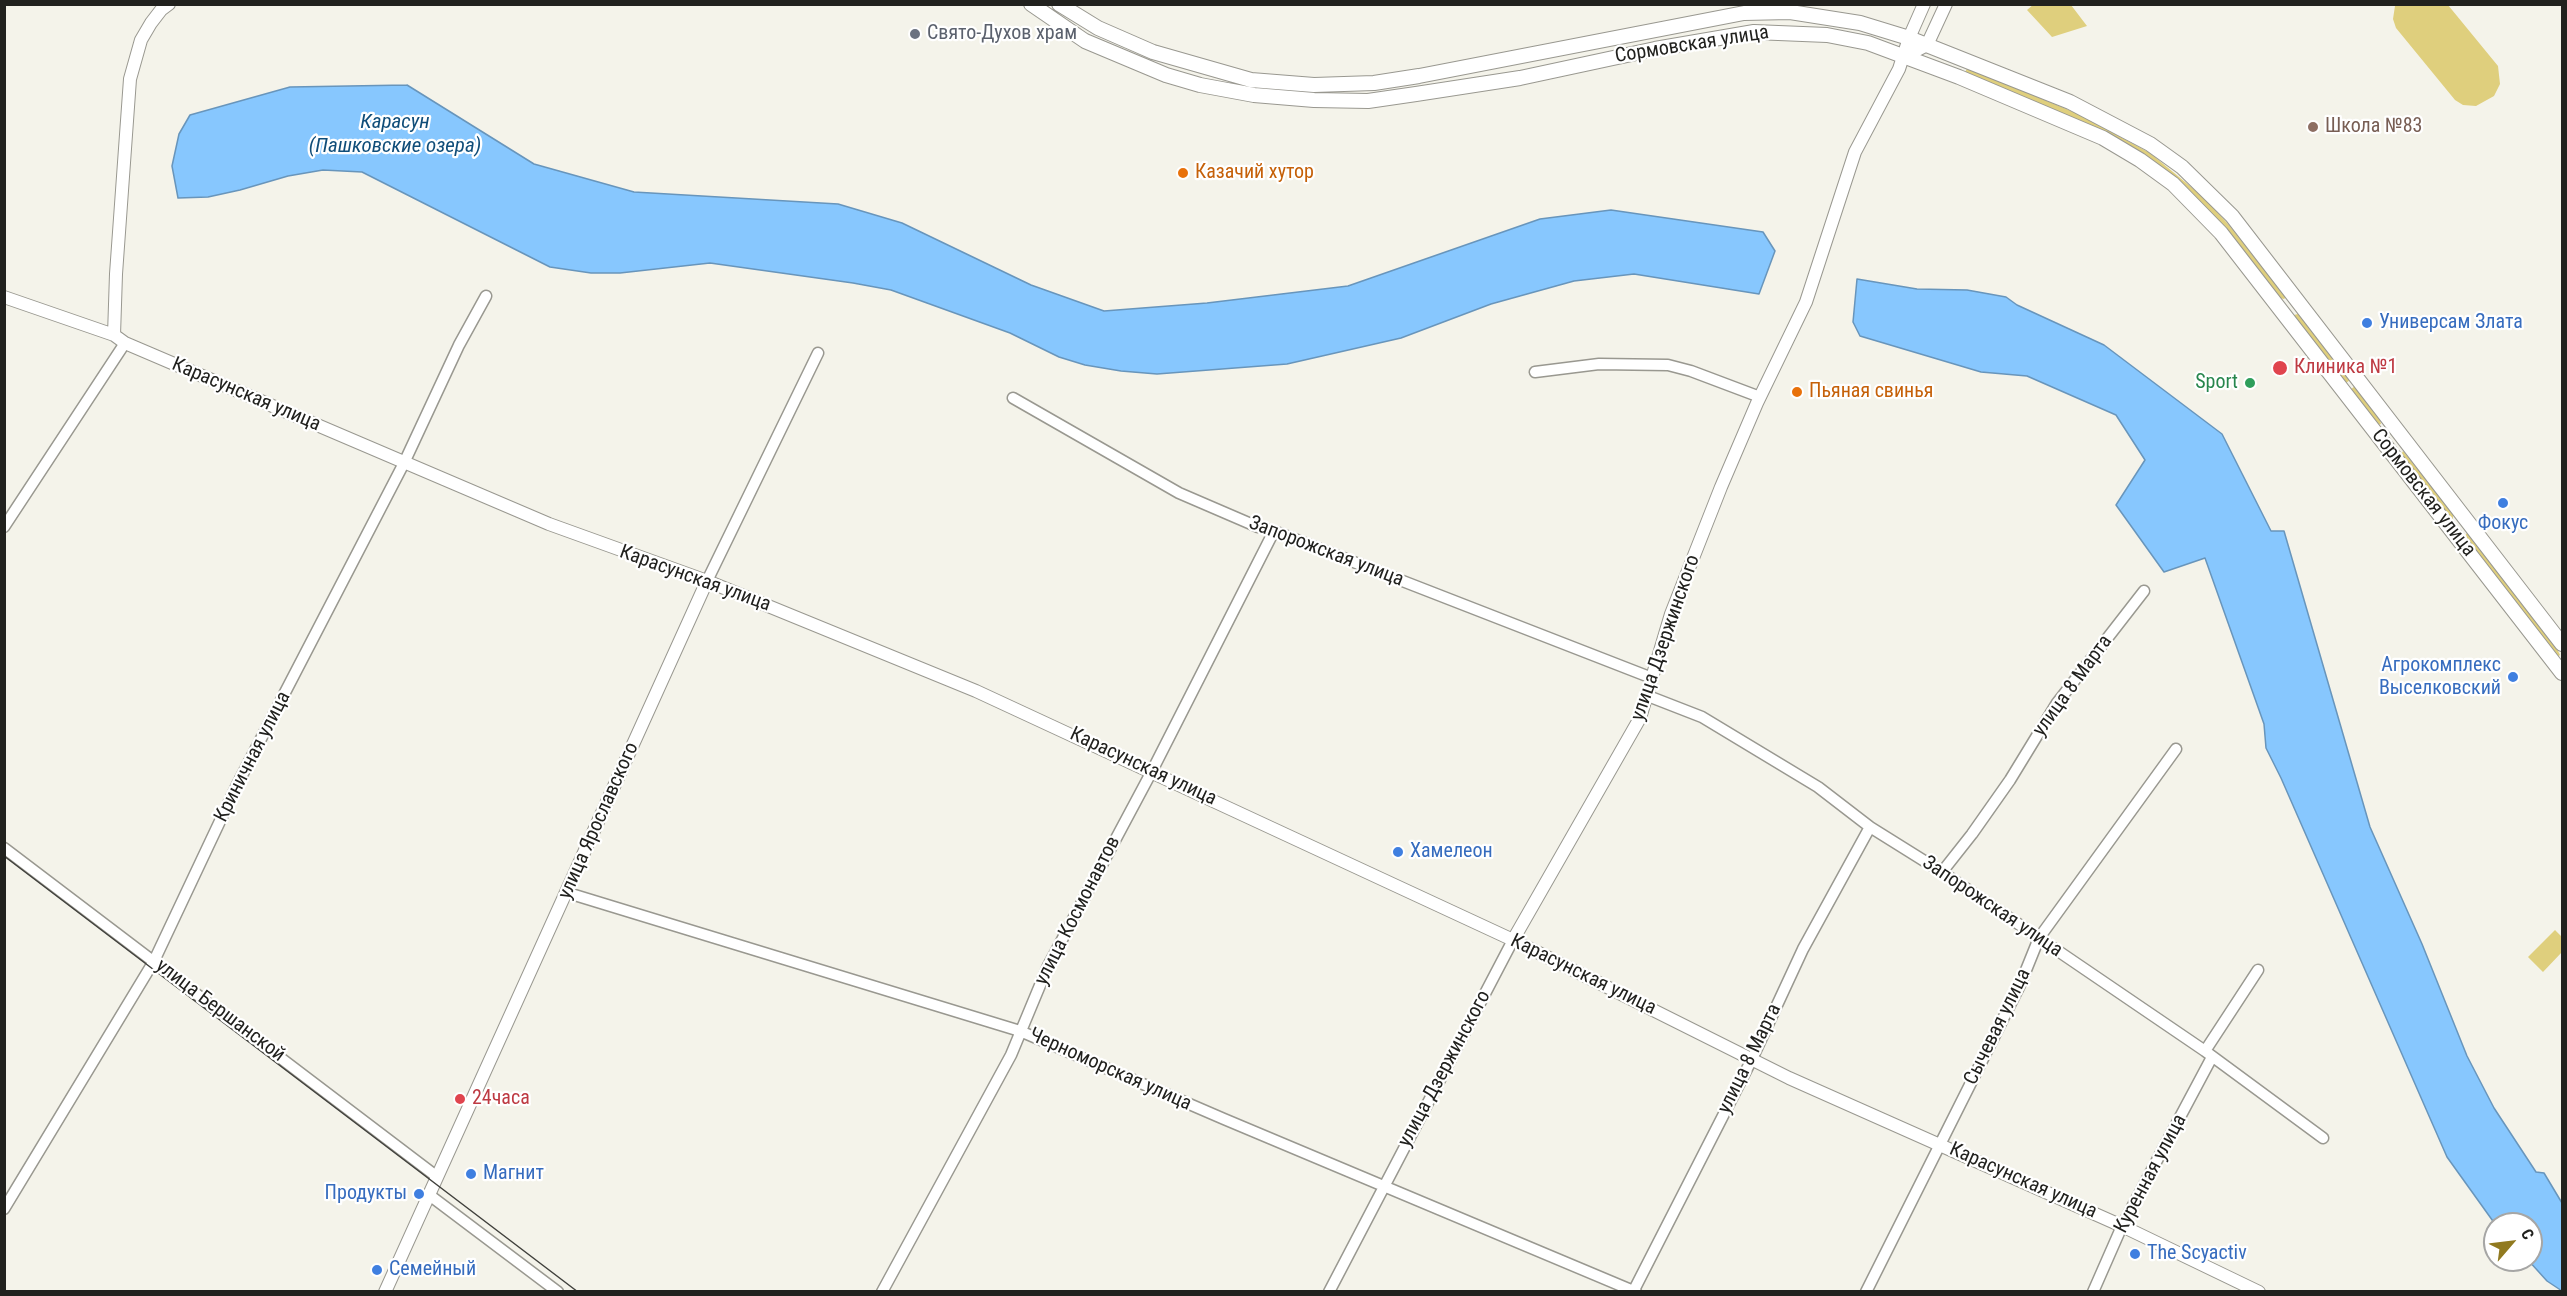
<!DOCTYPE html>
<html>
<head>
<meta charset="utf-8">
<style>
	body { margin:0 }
	#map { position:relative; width:2567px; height:1296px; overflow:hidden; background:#f4f3ea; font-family:"Roboto Condensed",sans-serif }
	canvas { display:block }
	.frame { position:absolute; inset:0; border:6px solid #21211e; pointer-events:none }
	.north { position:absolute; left:2483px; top:1212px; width:60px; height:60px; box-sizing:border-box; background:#fff; border:2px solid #a6a6a5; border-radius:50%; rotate:62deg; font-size:16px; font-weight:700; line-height:24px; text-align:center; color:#21211e }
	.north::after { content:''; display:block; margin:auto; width:21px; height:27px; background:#917a20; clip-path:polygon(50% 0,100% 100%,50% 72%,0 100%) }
</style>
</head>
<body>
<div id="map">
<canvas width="2567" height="1296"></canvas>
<div class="frame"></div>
<div class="north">С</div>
</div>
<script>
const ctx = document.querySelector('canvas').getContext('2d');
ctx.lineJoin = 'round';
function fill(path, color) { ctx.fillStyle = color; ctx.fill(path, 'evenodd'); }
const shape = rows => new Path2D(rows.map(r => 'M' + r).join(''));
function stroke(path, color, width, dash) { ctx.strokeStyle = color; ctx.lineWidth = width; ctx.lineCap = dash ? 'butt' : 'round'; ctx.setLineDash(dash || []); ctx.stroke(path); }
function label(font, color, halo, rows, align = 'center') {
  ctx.font = font + ' "Roboto Condensed",sans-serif'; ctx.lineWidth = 4.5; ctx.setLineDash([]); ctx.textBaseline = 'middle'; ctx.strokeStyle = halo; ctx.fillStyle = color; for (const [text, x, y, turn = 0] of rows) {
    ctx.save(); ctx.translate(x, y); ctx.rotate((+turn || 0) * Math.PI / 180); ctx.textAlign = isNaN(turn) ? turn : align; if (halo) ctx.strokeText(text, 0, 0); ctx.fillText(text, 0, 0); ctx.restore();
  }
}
fill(shape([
	[2034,4,2071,5,2087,26,2052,37,2027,10],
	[2395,6,2448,5,2498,66,2500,84,2494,96,2476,106,2463,105,2455,100,2396,28,2393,19],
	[1967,68,2076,113,2150,153,2202,196,2229,225,2286,297,2284,299,2280,298,2225,227,2174,177,2109,135,1965,73],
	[2298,314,2350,380,2346,383,2296,320,2294,315],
	[2355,386,2380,419,2381,424,2378,425,2350,390],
	[2403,451,2453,513,2453,519,2450,519,2401,455],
	[2467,533,2558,651,2560,655,2557,657,2464,537],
	[2555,930,2562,937,2562,952,2543,972,2528,957]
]), '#dfcf7d');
const water = shape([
	[407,85,534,164,634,192,838,204,902,223,1031,285,1104,311,1207,303,1348,286,1540,219,1611,210,1763,232,1775,251,1759,294,1634,274,1574,281,1491,304,1401,338,1287,364,1157,374,1121,371,1085,365,1059,357,1010,333,891,290,853,283,710,263,620,273,591,273,550,267,362,172,323,170,288,176,240,190,208,197,178,198,172,166,179,134,190,115,290,87,407,85],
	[1857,279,1917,289,1967,290,2006,297,2017,305,2104,345,2222,434,2271,531,2284,531,2370,827,2422,944,2467,1056,2494,1108,2536,1172,2544,1173,2562,1203,2562,1291,2547,1281,2528,1260,2531,1260,2531,1224,2495,1224,2447,1157,2281,778,2266,748,2264,724,2205,558,2164,572,2116,505,2145,460,2116,415,2027,376,1981,372,1860,336,1853,322,1857,279]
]);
fill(water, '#87c7fe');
stroke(water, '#6895bb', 1.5);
const minor = shape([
	[1535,372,1599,364,1668,365,1691,371,1760,397],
	[1013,398,1179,493,1258,527,1274,531,1652,678],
	[4,527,125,343],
	[707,581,818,353],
	[1648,696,1702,717,1818,787,1870,827,1942,872,2205,1051,2323,1138],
	[4,848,436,1176],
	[1942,872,1972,834,2010,780,2057,703,2144,591],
	[568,893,1020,1031,1224,1119,1636,1292],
	[2205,1051,2258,970],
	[428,1194,558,1292],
	[4,1209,154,961,237,785,404,463,459,345,486,296],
	[882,1292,1011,1055,1048,966,1152,771,1274,531],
	[1329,1292,1513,940],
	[1633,1292,1752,1059,1803,949,1870,827],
	[1866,1292,2020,985,2039,938,2176,749],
	[2093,1292,2122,1226,2212,1057]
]);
const tertiary = shape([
	[1904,57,1927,45,1946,4],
	[4,297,114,335,125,343,549,524,707,581,976,691,1513,940,1789,1078,2122,1226,2259,1292],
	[114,335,116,274,130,79,141,40,151,23,161,10,169,4],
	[1513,940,1640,718,1671,614,1721,487,1757,403,1806,302,1855,152,1899,69,1909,38,1924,4],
	[385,1292,707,581]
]);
const secondary = shape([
	[1031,4,1085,41,1166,75,1200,85,1254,95,1314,100,1368,101,1416,94,1520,78,1655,49,1754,32,1827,35,1868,43,1959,77,2103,138,2140,160,2173,184,2221,233,2562,673],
	[1059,4,1098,28,1153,52,1251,80,1314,85,1374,83,1419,76,1744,13,1790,12,1860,23,1909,38,2070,102,2150,144,2182,167,2232,216,2562,644]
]);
stroke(minor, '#999890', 13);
stroke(tertiary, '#999890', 14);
stroke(secondary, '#999890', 16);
stroke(minor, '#fff', 10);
stroke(tertiary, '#fff', 12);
stroke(secondary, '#fff', 14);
stroke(shape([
	[4,856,578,1292]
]), '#40403c', 1.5);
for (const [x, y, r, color] of [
	[915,34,6,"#6b7280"],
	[2313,127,6,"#8d6e63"],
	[1183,173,6,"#e8710a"],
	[2367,323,6,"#3f7fe0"],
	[2280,368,8,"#e0444e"],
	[2250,383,6,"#2e9e5b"],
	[1797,392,6,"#e8710a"],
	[2503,503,6,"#3f7fe0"],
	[2513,677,6,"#3f7fe0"],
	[1398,852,6,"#3f7fe0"],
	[460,1099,6,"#e0444e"],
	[471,1174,6,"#3f7fe0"],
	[419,1194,6,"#3f7fe0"],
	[2135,1254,6,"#3f7fe0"],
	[377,1270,6,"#3f7fe0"]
]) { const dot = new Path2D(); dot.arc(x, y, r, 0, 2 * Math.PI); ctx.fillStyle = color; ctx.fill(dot); stroke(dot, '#fff', 2); }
label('20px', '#5b616d', '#fff', [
	["Свято-Духов храм",927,34]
], 'left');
label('20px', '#21211e', '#fff', [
	["Сормовская улица",1692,45,-9],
	["Карасунская улица",246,395,23],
	["Сормовская улица",2423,493,52],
	["Запорожская улица",1326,552,21],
	["Карасунская улица",695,579,20],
	["улица Дзержинского",1666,638,-71],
	["улица 8 Марта",2073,686,-54],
	["Криничная улица",253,757,-63],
	["Карасунская улица",1143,767,25],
	["улица Ярославского",599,821,-66],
	["Запорожская улица",1992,907,34],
	["улица Космонавтов",1078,911,-63],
	["Карасунская улица",1583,975,26],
	["улица Бершанской",220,1011,37],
	["Сычевая улица",1998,1027,-64],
	["улица 8 Марта",1750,1059,-64],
	["улица Дзержинского",1445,1069,-62],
	["Черноморская улица",1110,1070,24],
	["Куренная улица",2151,1174,-62],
	["Карасунская улица",2023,1181,24]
]);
label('20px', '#785e54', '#fff', [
	["Школа №83",2325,127]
], 'left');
label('20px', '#c56008', '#fff', [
	["Казачий хутор",1195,173],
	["Пьяная свинья",1809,392]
], 'left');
label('20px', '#366cbe', '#fff', [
	["Универсам Злата",2379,323],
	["Фокус",2503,524,"center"],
	["Агрокомплекс",2501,666,"right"],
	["Выселковский",2501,689,"right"],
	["Хамелеон",1410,852],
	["Магнит",483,1174],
	["Продукты",407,1194,"right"],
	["The Scyactiv",2147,1254],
	["Семейный",389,1270]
], 'left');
label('20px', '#be3a42', '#fff', [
	["Клиника №1",2294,368],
	["24часа",472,1099]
], 'left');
label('20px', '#27864d', '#fff', [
	["Sport",2238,383]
], 'right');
label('italic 21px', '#0f4d79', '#fff', [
	["Карасун",395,123],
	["(Пашковские озера)",395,147]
]);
</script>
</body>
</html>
